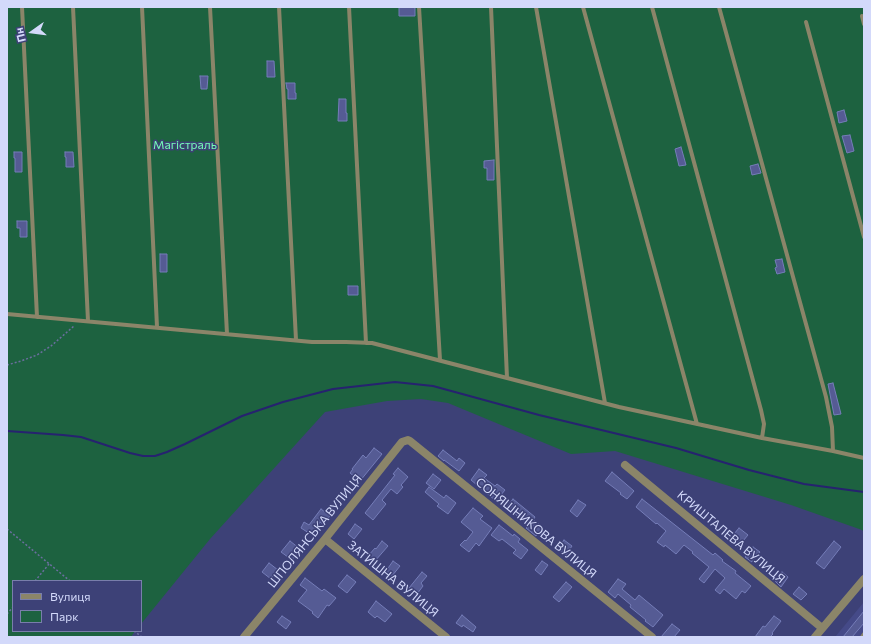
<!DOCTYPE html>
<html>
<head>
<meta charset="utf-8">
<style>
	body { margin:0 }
	#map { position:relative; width:871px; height:644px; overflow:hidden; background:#3d4177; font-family:Commissioner,sans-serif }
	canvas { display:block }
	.frame { position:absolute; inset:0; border:8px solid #d3d9fa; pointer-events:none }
	.legend { position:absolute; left:12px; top:580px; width:130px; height:52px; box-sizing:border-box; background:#3d4177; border:1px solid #797eab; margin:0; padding:5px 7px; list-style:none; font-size:12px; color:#d3d9fa }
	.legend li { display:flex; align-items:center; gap:8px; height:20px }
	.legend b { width:20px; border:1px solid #797eab }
	.north { position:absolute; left:12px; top:12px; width:40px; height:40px; -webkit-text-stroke:3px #3d4177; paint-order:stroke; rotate:256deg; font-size:11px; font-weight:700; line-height:16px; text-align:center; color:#d3d9fa }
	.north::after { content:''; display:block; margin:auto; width:14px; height:18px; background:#d3d9fa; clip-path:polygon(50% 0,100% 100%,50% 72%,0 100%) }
</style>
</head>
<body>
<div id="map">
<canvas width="871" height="644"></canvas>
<div class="frame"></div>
<ul class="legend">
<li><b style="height:5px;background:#8b8569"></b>Вулиця</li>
<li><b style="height:11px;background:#1d6240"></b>Парк</li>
</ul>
<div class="north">Пн</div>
</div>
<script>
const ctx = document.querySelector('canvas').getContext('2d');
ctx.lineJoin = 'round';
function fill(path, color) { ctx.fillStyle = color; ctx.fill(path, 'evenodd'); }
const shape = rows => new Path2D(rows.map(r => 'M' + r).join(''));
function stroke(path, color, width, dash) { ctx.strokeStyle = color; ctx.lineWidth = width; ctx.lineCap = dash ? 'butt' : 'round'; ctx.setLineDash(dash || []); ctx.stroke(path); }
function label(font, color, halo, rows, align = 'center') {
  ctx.font = font + ' Commissioner,sans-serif'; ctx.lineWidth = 3; ctx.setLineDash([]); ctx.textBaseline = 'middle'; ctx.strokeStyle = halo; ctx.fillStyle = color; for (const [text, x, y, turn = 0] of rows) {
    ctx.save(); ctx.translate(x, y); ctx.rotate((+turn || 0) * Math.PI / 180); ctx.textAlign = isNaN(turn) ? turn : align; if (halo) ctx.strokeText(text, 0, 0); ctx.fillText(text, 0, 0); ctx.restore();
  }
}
fill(shape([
	[864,602,864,637,835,637]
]), '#454a88');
fill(shape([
	[7,7,864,7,864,532,862,530,791,505,615,451,571,454,448,403,421,399,387,401,325,412,210,539,141,624,141,581,13,581,13,631,135,631,131,637,7,637]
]), '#1d6240');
stroke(shape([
	[7,431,63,435,81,437,130,453,143,456,155,456,167,452,185,444,242,416,283,402,333,389,395,382,433,386,539,415,676,448,749,470,804,484,864,492]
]), '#26226f', 2);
const building = shape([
	[399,7,415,7,415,16,399,16,399,7],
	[267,61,274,61,275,77,267,77,267,61],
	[200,76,208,76,207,89,201,89,200,76],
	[286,83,295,83,295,93,296,93,296,99,288,99,288,89,287,89,286,83],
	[339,99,346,99,346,113,347,113,347,121,338,121,339,99],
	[844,110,847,121,839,123,837,112,844,110],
	[850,135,854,151,847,153,842,136,850,135],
	[681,147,686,165,679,166,675,149,681,147],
	[14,152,22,152,22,172,15,172,15,158,14,158,14,152],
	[65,152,73,152,74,167,66,167,66,157,65,157,65,152],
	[494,160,494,180,487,180,487,168,484,168,484,161,494,160],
	[758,164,761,173,752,175,750,166,758,164],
	[17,221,27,221,27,237,20,237,20,228,17,228,17,221],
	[160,254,167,254,167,272,160,272,160,254],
	[782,259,785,272,777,274,775,268,777,267,775,260,782,259],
	[348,286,358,286,358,295,348,295,348,286],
	[833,383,841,414,834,415,828,384,833,383],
	[374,448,382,454,360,481,350,473,353,469,352,469,363,455,366,458,374,448],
	[443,450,457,461,459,458,465,463,459,471,444,460,444,461,438,456,443,450],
	[398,468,408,477,401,485,403,487,397,494,391,489,382,500,386,504,373,520,365,513,395,475,393,474,398,468],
	[479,469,487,475,484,478,495,486,497,484,505,490,496,501,471,480,479,469],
	[612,472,634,491,627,499,620,494,621,493,605,481,612,472],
	[433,474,441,480,434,489,426,483,433,474],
	[429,487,444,498,446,495,456,503,448,514,437,506,439,504,425,492,429,487],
	[513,499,535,517,533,520,543,527,536,536,526,528,529,525,515,514,515,515,506,508,513,499],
	[642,499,713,555,715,553,723,560,722,561,736,571,735,573,751,586,745,593,742,591,736,599,724,589,720,594,715,590,725,578,715,569,704,583,699,579,709,567,692,553,693,552,684,545,676,554,665,545,664,547,657,542,666,531,657,523,656,524,636,507,642,499],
	[578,500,586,505,577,517,570,511,578,500],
	[473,508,483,516,480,519,492,528,479,546,476,543,469,552,460,545,465,540,466,541,473,532,461,522,473,508],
	[321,509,330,516,323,524,320,522,312,535,301,528,304,522,309,525,321,509],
	[355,524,362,529,354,539,348,534,355,524],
	[499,525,513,536,514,534,520,539,518,542,528,550,521,559,513,553,516,550,502,539,499,541,491,535,499,525],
	[739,528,748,535,738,547,729,540,739,528],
	[564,540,572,546,566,555,558,548,564,540],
	[290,541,300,549,292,560,281,552,290,541],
	[382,541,388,546,375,561,368,556,375,548,376,549,382,541],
	[834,541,841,547,824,569,816,563,834,541],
	[753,547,760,552,752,562,745,557,753,547],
	[393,561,400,566,392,576,386,571,393,561],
	[542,561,548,565,541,575,535,570,542,561],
	[269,563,278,570,271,579,262,572,269,563],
	[422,572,427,576,421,583,423,586,417,594,409,588,422,572],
	[782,572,788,577,781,587,775,581,782,572],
	[347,575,356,582,347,593,338,586,347,575],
	[305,578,322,591,324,589,336,598,329,606,327,605,318,618,312,613,313,612,298,601,307,590,300,585,305,578],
	[618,579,626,584,622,589,635,600,639,595,663,615,653,627,645,621,646,620,630,607,631,605,618,594,615,598,608,592,618,579],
	[566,582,572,587,559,602,553,597,566,582],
	[799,587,807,594,801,600,793,594,799,587],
	[376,601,392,614,385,622,377,616,375,618,368,612,376,601],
	[864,611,864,623,852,637,843,637,864,611],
	[462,615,476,627,473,632,463,625,462,627,456,623,462,615],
	[282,616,291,622,286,629,277,622,282,616],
	[774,616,781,621,772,633,773,634,770,637,755,637,763,626,765,627,774,616],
	[672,624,680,630,674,637,661,637,672,624]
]);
fill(building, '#555b94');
stroke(building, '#757db8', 1);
stroke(shape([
	[7,365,21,361,37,355,51,346,74,326],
	[7,529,70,581],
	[35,581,49,564],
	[7,614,13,607],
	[134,631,142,637]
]), '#6b6f9f', 1.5, [2, 2]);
stroke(shape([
	[22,7,37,317],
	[73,7,88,321],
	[142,7,157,327],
	[210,7,227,334],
	[279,7,296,340],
	[349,7,366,343],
	[419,7,440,360],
	[491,7,507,378],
	[536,7,605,403],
	[583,7,697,424],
	[652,7,761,410,764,424,762,438],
	[719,7,826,397,832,427,833,451],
	[862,16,864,24],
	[806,22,864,237],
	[7,314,312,342,346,342,372,343,619,407,762,438,833,451,864,458],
	[862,637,864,634]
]), '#8b8569', 4);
stroke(shape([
	[625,465,822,628],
	[325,539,446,637],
	[244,637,325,539,402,442,408,440,410,441,652,637],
	[815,637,864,579]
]), '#8b8569', 8);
label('12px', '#74feb6', '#3d4177', [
	["Магістраль",185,145]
]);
label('12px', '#d3d9fa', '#3d4177', [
	["СОНЯШНИКОВА ВУЛИЦЯ",536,528,39],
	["ШПОЛЯНСЬКА ВУЛИЦЯ",315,531,-51],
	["КРИШТАЛЕВА ВУЛИЦЯ",731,537,40],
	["ЗАТИШНА ВУЛИЦЯ",393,579,39]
]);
</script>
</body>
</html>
